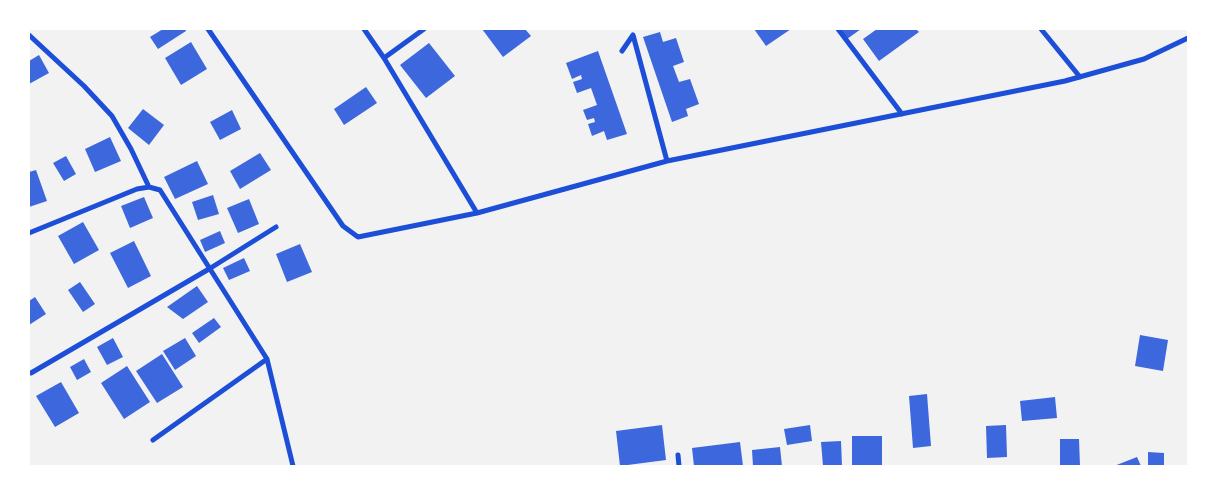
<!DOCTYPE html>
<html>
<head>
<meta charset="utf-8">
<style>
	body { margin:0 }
	#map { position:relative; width:1217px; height:495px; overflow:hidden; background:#f2f2f2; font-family:"Work Sans",sans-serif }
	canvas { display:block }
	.frame { position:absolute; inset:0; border:30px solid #fff; pointer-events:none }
</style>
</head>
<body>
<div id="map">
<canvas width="1217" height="495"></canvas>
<div class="frame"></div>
</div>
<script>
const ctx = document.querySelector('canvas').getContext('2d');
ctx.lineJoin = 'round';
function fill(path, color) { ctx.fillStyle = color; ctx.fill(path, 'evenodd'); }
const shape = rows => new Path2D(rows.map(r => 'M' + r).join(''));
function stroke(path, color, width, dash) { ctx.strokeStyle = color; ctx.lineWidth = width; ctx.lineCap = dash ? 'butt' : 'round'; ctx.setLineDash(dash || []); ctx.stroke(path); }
fill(shape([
	[163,29,185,29,186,31,158,49,150,37],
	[482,29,525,29,531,36,503,57],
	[754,29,791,29,766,46],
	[839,29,861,29,847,39],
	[877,29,916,29,919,32,879,61,863,39],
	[660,32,663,42,676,38,684,62,673,66,679,82,690,79,699,104,686,109,688,116,672,122,643,37],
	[191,42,207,69,181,85,165,58],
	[429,43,455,76,426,98,400,65],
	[598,51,627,134,607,140,604,131,592,136,588,124,595,122,594,118,587,120,583,110,597,105,591,88,577,93,573,82,582,79,581,75,572,79,566,63],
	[39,55,49,73,29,84,29,61],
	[366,87,377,103,344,125,334,109],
	[143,109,164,125,149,145,128,128],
	[232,110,241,129,220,140,210,122],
	[110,137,121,161,95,172,85,149],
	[260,153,271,170,240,189,230,171],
	[66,156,76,174,64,181,53,163],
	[197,161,208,184,175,199,164,177],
	[36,170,47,201,29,207,29,172],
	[213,195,219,214,198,220,192,202],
	[144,197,153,218,130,228,121,206],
	[249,199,259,224,238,233,227,208],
	[83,222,99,250,74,264,58,236],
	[220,231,225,243,205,252,200,240],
	[134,241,151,276,128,288,110,253],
	[300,244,312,272,287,282,276,254],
	[244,258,250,271,229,280,223,268],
	[80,282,95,304,83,312,68,290],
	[197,286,208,302,183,319,167,307],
	[35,297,46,314,29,325,29,301],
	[214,318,221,327,199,343,192,333],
	[1140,335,1168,340,1163,371,1135,366],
	[113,338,123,357,107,365,97,347],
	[185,338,196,356,175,370,163,351],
	[162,354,183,387,157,403,136,371],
	[84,359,91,372,77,380,70,367],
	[127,366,150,402,124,419,101,383],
	[61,382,79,413,55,427,36,396],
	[927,394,931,446,913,448,909,396],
	[1055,397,1057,418,1022,421,1020,401],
	[662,425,666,460,620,466,616,431],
	[810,425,812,441,787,445,784,429],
	[1006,425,1007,457,987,458,986,426],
	[852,436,882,436,882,466,852,466],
	[1060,439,1079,439,1080,466,1060,466],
	[841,441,842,466,823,466,821,442],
	[740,442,743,466,694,466,692,448],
	[780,447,782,466,753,466,752,450],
	[1148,452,1164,453,1164,466,1148,466],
	[1137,457,1141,466,1114,466]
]), '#3d67dc');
stroke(shape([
	[208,29,343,226,358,237,477,213,667,161,1065,81,1144,59,1188,38],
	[364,29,384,58],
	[424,29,384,58,477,213],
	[838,29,902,114],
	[1041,29,1080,77],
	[29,35,84,86,112,116,131,149,149,187],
	[622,51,633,35,667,161],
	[29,233,137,189,149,187,160,190,267,359,293,466],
	[31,373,209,269,276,227],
	[153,440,267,359],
	[678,455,679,466]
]), '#1d4ed8', 5);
</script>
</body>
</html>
